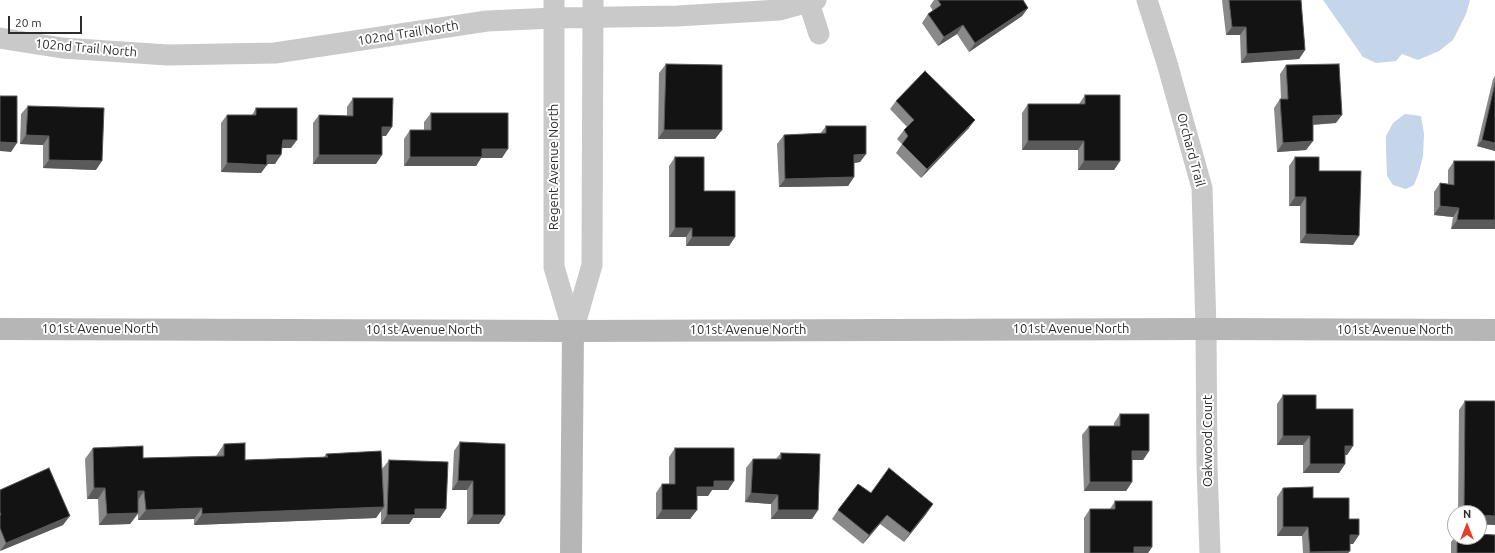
<!DOCTYPE html>
<html>
<head>
<meta charset="utf-8">
<style>
	body { margin:0 }
	#map { position:relative; width:1495px; height:553px; overflow:hidden; background:#fff; font-family:Ubuntu,sans-serif }
	canvas { display:block }
	.north { position:absolute; left:1447px; top:505px; width:40px; height:40px; box-sizing:border-box; background:#fff; border:1px solid #ababab; border-radius:50%; rotate:0deg; font-size:11px; font-weight:700; line-height:16px; text-align:center; color:#2c2c2c }
	.north::after { content:''; display:block; margin:auto; width:14px; height:18px; background:#e43f2d; clip-path:polygon(50% 0,100% 100%,50% 72%,0 100%) }
	.scale { position:absolute; left:8px; top:16px; width:74px; height:18px; box-sizing:border-box; border:2px solid #2c2c2c; border-top:0; padding-left:5px; font-size:12px; line-height:14px; white-space:nowrap; color:#2c2c2c; -webkit-text-stroke:3px #fff; paint-order:stroke }
</style>
</head>
<body>
<div id="map">
<canvas width="1495" height="553"></canvas>
<div class="north">N</div>
<div class="scale">20 m</div>
</div>
<script>
const ctx = document.querySelector('canvas').getContext('2d');
ctx.lineJoin = 'round';
function fill(path, color) { ctx.fillStyle = color; ctx.fill(path, 'evenodd'); }
const shape = rows => new Path2D(rows.map(r => 'M' + r).join(''));
function stroke(path, color, width, dash) { ctx.strokeStyle = color; ctx.lineWidth = width; ctx.lineCap = dash ? 'butt' : 'round'; ctx.setLineDash(dash || []); ctx.stroke(path); }
function label(font, color, halo, rows, align = 'center') {
  ctx.font = font + ' Ubuntu,sans-serif'; ctx.lineWidth = 4; ctx.setLineDash([]); ctx.textBaseline = 'middle'; ctx.strokeStyle = halo; ctx.fillStyle = color; for (const [text, x, y, turn = 0] of rows) {
    ctx.save(); ctx.translate(x, y); ctx.rotate((+turn || 0) * Math.PI / 180); ctx.textAlign = isNaN(turn) ? turn : align; if (halo) ctx.strokeText(text, 0, 0); ctx.fillText(text, 0, 0); ctx.restore();
  }
}
fill(shape([
	[1323,0,1470,0,1466,14,1453,40,1439,51,1418,60,1402,54,1396,61,1376,63,1363,57],
	[1405,114,1421,116,1424,134,1423,156,1419,172,1414,185,1406,189,1393,185,1387,176,1386,149,1386,136,1393,123]
]), '#c5d5ea');
stroke(shape([
	[554,0,554,267,573,331],
	[1147,0,1167,63,1202,188,1206,329,1207,466,1210,553],
	[809,3,819,34],
	[0,38,62,48,168,55,275,53,487,21,554,18,677,16,779,10,816,0],
	[573,331,592,265,593,0]
]), '#c9c9c9', 21);
stroke(shape([
	[0,329,573,331,1206,329,1495,330],
	[571,553,573,331]
]), '#b6b6b6', 22);
fill(shape([
	[934,0,1023,0,1028,8,1022,16,969,52,957,34,938,46,922,23,928,14,933,11,930,6],
	[1222,0,1301,0,1305,50,1299,59,1241,63,1240,35,1226,35],
	[666,64,722,130,715,139,658,139,659,73],
	[1286,65,1336,123,1313,125,1313,141,1306,150,1277,152,1274,108,1280,99,1281,99,1280,74],
	[1495,76,1495,151,1477,146,1493,79],
	[1085,95,1120,161,1114,170,1078,170,1078,150,1022,150,1022,113,1028,104,1079,104],
	[353,98,386,136,382,136,376,164,313,164,313,123,319,115,347,116,347,107],
	[896,101,969,128,921,178,896,153,902,144,897,139,904,130,907,127,890,109],
	[28,106,96,170,43,168,43,145,20,144,21,114],
	[256,108,291,148,282,148,275,164,267,164,261,173,221,172,221,123,227,115,252,115],
	[431,113,502,158,481,158,476,166,404,166,404,139,410,130,424,130,424,122],
	[826,126,866,154,860,162,854,163,854,177,848,186,779,187,777,144,784,135,820,134],
	[675,157,704,191,735,237,729,246,686,246,686,237,669,237,669,166],
	[1295,157,1319,171,1353,245,1300,243,1300,206,1289,206,1289,166],
	[1454,161,1495,229,1451,229,1453,217,1434,215,1434,192,1440,183,1448,184,1448,170],
	[1283,395,1316,409,1353,446,1347,455,1345,455,1345,464,1339,473,1303,473,1303,445,1277,445,1277,404],
	[1465,401,1495,401,1495,525,1479,524,1479,513,1458,513,1459,410],
	[1120,414,1149,451,1143,460,1132,460,1132,482,1126,491,1084,491,1082,435,1089,426,1114,426,1114,423],
	[460,442,505,515,499,524,467,524,467,490,452,490,454,451],
	[224,444,245,460,324,457,326,454,382,479,382,469,389,460,440,518,413,518,409,524,381,524,381,510,376,518,194,525,194,519,138,520,138,514,130,524,99,525,98,499,87,499,85,459,93,448,143,458,216,456],
	[675,448,734,481,728,490,712,490,708,496,697,496,697,510,690,519,656,519,656,493,662,484,669,484,669,457],
	[781,453,818,510,812,519,771,519,771,504,745,502,746,468,753,459,776,459],
	[1283,488,1313,498,1349,519,1359,535,1353,544,1350,544,1350,551,1348,553,1303,553,1302,536,1277,536,1277,497],
	[0,490,63,525,0,551],
	[871,493,927,513,904,542,880,524,863,544,832,519,838,510],
	[1115,501,1152,547,1148,553,1084,553,1084,518,1090,509,1110,509],
	[1455,537,1479,537,1495,553,1451,553,1451,542]
]), '#898989');
fill(shape([
	[1028,8,1022,16,969,52,975,43],
	[963,25,957,34,938,46,944,37],
	[1232,27,1246,27,1240,35,1226,35],
	[1305,50,1299,59,1241,63,1247,54],
	[1342,115,1336,123,1306,125,1313,116],
	[975,120,969,128,921,178,927,169],
	[382,127,392,127,386,136,376,136],
	[664,130,722,130,715,139,658,139],
	[26,135,49,136,43,145,20,144],
	[283,140,297,140,291,148,277,148],
	[1482,140,1495,143,1495,151,1477,146],
	[1028,141,1084,141,1078,150,1022,150],
	[1313,141,1306,150,1277,152,1283,143],
	[0,142,17,143,11,152,0,151],
	[482,149,508,149,502,158,481,158,476,166,404,166,410,157],
	[866,154,860,162,848,164,854,155],
	[267,155,281,155,275,164,261,164],
	[319,155,382,155,376,164,313,164],
	[49,160,102,161,96,170,43,168],
	[1084,161,1120,161,1114,170,1078,170],
	[227,163,267,165,261,173,221,172],
	[854,177,848,186,779,187,785,179],
	[1295,197,1306,197,1300,206,1289,206],
	[1440,206,1459,208,1453,217,1434,215],
	[1457,220,1495,220,1495,229,1451,229],
	[675,228,692,228,686,237,669,237],
	[1306,234,1359,236,1353,245,1300,243],
	[692,237,735,237,729,246,686,246],
	[1283,436,1310,436,1303,445,1277,445],
	[1345,446,1353,446,1347,455,1339,455],
	[1132,451,1149,451,1143,460,1126,460],
	[1310,464,1345,464,1339,473,1303,473],
	[458,481,473,481,467,490,452,490],
	[714,481,734,481,728,490,712,490,708,496,690,496,697,487],
	[1090,482,1132,482,1126,491,1084,491],
	[94,488,105,488,98,499,87,499],
	[138,491,144,491,137,502],
	[751,493,778,495,771,504,745,502],
	[933,504,927,513,904,542,910,533],
	[384,507,376,518,194,525,202,514],
	[202,508,194,519,138,520,146,510],
	[415,509,446,509,440,518,413,518,409,524,381,524,387,515],
	[662,510,697,510,690,519,656,519],
	[778,510,818,510,812,519,771,519],
	[138,513,130,524,99,525,107,514],
	[473,515,505,515,499,524,467,524],
	[887,515,880,524,863,544,869,535],
	[1479,515,1495,516,1495,525,1479,524],
	[70,516,63,525,0,551,6,543],
	[1283,527,1308,527,1302,536,1277,536],
	[1350,535,1359,535,1353,544,1344,544],
	[1134,547,1152,547,1148,553,1130,553],
	[1350,551,1348,553,1309,553,1310,552]
]), '#5a5a5a');
const building = shape([
	[938,0,1023,0,1028,8,975,43,963,25,944,37,928,14,941,5,938,0],
	[1229,0,1301,0,1305,50,1247,54,1246,27,1232,27,1229,0],
	[666,64,722,65,722,130,664,130,666,64],
	[1339,64,1342,115,1313,116,1313,141,1283,143,1280,99,1288,99,1286,65,1339,64],
	[925,71,975,120,927,169,902,144,908,136,904,130,914,120,896,101,925,71],
	[1495,83,1495,143,1482,140,1495,83],
	[1085,95,1120,95,1120,161,1084,161,1084,141,1028,141,1028,104,1085,104,1085,95],
	[0,96,17,96,17,143,0,142,0,96],
	[353,98,393,98,392,127,382,127,382,155,319,155,319,115,353,116,353,98],
	[28,106,104,108,102,161,49,160,49,136,26,135,28,106],
	[256,108,297,108,297,140,283,140,281,155,267,155,267,165,227,163,227,115,256,115,256,108],
	[431,113,508,113,508,149,482,149,482,157,410,157,410,130,431,130,431,113],
	[826,126,866,126,866,154,854,155,854,177,785,179,784,135,826,133,826,126],
	[675,157,704,157,704,191,735,191,735,237,692,237,692,228,675,228,675,157],
	[1295,157,1319,157,1319,171,1361,171,1359,236,1306,234,1306,197,1295,197,1295,157],
	[1454,161,1495,161,1495,220,1457,220,1459,208,1440,206,1440,183,1454,185,1454,161],
	[1283,395,1316,395,1316,409,1353,409,1353,446,1345,446,1345,464,1310,464,1310,436,1283,436,1283,395],
	[1465,401,1495,401,1495,516,1479,515,1479,513,1464,513,1465,401],
	[1120,414,1149,414,1149,451,1132,451,1132,482,1090,482,1089,426,1120,426,1120,414],
	[460,442,505,444,505,515,473,515,473,481,458,481,460,442],
	[245,443,245,460,328,457,326,454,381,451,384,507,202,514,202,508,146,510,144,491,138,491,138,513,107,514,105,488,94,488,93,448,143,446,143,458,224,456,224,444,245,443],
	[675,448,734,448,734,481,714,481,714,487,697,487,697,510,662,510,662,484,675,484,675,448],
	[781,453,820,454,818,510,778,510,778,495,751,493,753,459,781,459,781,453],
	[389,460,448,462,446,509,415,509,415,515,387,515,389,460],
	[49,468,70,516,6,543,0,528,0,515,1,515,0,512,0,490,49,468],
	[889,468,933,504,910,533,887,515,869,535,838,510,858,484,871,493,889,468],
	[1313,487,1313,498,1349,498,1349,519,1359,519,1359,535,1350,535,1350,551,1310,552,1308,527,1283,527,1283,488,1313,487],
	[1115,501,1152,501,1152,547,1134,547,1134,553,1090,553,1090,509,1115,509,1115,501],
	[1479,534,1495,535,1495,553,1457,553,1457,537,1479,537,1479,534]
]);
fill(building, '#131313');
stroke(building, '#5a5a5a', 1);
label('13px', '#2c2c2c', '#fff', [
	["102nd Trail North",408,33,-9],
	["102nd Trail North",86,48,5],
	["Orchard Trail",1191,150,75],
	["Regent Avenue North",554,167,-90],
	["101st Avenue North",100,329],
	["101st Avenue North",1071,329],
	["101st Avenue North",424,330],
	["101st Avenue North",748,330],
	["101st Avenue North",1395,330],
	["Oakwood Court",1208,441,-90]
]);
</script>
</body>
</html>
